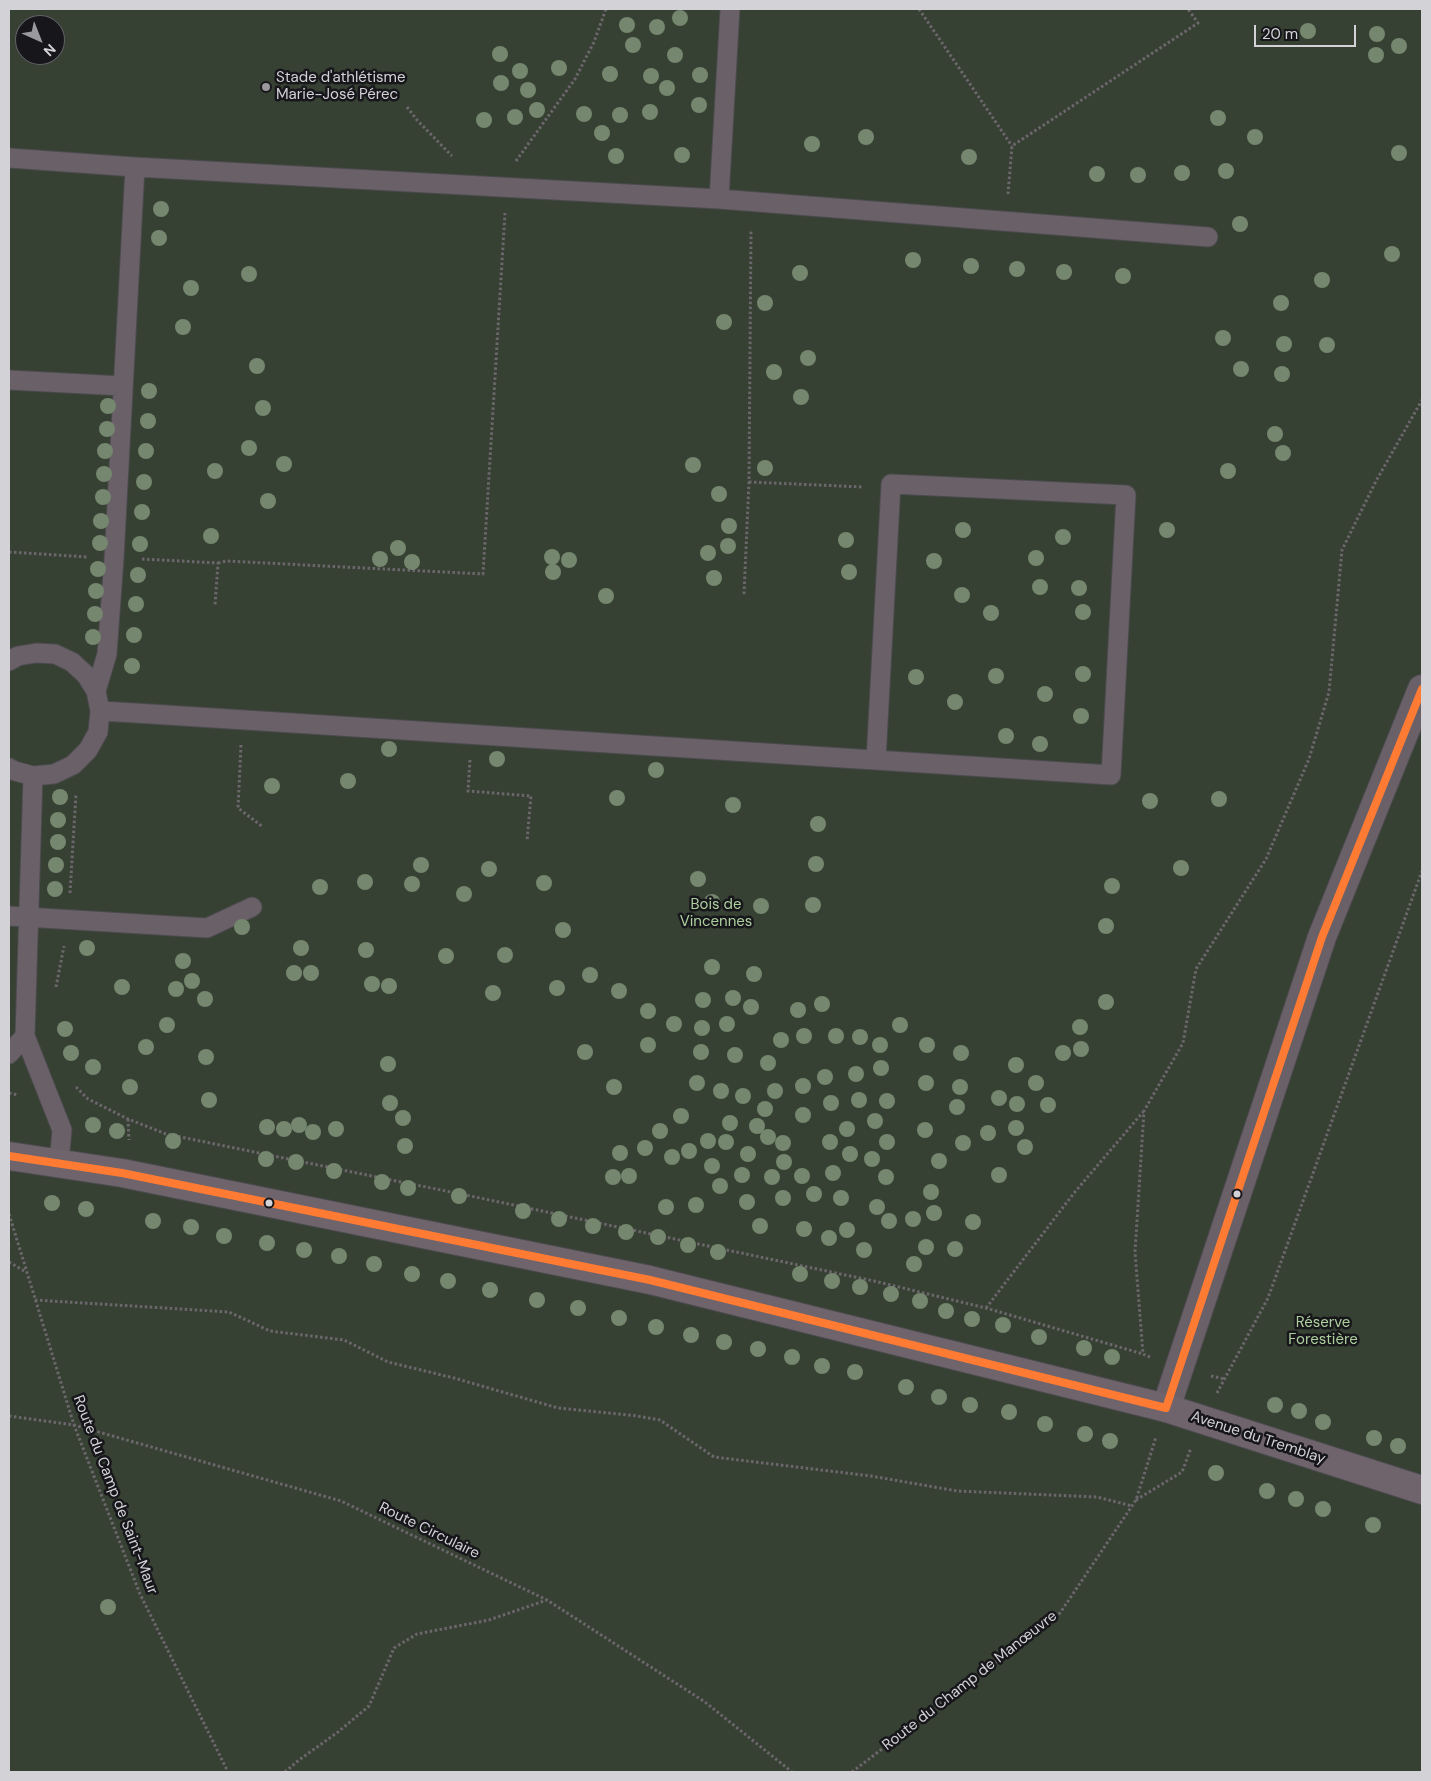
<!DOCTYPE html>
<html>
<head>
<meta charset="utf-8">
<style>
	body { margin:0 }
	#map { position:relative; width:1431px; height:1781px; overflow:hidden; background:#303035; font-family:"DM Sans",sans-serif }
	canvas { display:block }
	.frame { position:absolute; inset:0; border:10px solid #d2d2d7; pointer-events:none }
	.north { position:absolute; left:15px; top:15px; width:50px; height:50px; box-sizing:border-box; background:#17171b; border:1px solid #626266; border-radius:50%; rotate:136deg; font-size:14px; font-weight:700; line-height:20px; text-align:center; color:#d2d2d7 }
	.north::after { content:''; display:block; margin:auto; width:18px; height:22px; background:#99999e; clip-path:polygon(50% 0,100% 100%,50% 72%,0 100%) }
	.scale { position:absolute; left:1254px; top:25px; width:102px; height:22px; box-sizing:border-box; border:2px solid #d2d2d7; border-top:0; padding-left:6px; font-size:15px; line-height:18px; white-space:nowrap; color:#d2d2d7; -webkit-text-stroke:4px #17171b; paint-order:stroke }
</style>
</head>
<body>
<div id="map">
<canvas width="1431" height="1781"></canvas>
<div class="frame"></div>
<div class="north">N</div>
<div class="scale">20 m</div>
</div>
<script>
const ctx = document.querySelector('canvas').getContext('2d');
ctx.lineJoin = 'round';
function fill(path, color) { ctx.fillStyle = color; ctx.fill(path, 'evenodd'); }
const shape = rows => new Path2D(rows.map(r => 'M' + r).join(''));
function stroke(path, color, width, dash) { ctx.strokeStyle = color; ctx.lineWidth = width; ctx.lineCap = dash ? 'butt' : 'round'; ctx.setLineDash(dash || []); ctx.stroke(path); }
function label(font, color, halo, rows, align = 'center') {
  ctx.font = font + ' "DM Sans",sans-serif'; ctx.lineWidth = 5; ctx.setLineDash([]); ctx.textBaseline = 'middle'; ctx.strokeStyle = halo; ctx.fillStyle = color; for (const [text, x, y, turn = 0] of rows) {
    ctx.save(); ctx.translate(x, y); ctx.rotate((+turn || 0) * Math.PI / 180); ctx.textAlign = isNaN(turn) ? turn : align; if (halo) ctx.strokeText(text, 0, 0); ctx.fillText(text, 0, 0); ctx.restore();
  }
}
fill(shape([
	[9,9,1422,9,1422,1772,9,1772],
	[25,25,55,25,55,55,25,55]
]), '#374133');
const service = shape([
	[9,158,135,167,719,199,1208,237],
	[719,199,730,9],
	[9,380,123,386],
	[9,661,18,656,36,653,55,654,72,662,86,675,96,691,100,711,98,732,88,750,73,765,54,774,33,776,15,771,9,768],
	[96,691,107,654,114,559,135,167],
	[100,711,135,713,1111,775,1126,495,891,484,876,760],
	[33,776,25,1036,62,1130,59,1163],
	[9,916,207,928,252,907],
	[9,1054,25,1036]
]);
const minor = shape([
	[1166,1408,1322,937,1422,689]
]);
const secondary = shape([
	[9,1156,122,1173,650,1280,1166,1408,1422,1490]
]);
stroke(service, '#4b4b4e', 21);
stroke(minor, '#4b4b4e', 30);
stroke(secondary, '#4b4b4e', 30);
stroke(shape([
	[919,9,1012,146],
	[407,107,417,120,452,156],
	[516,161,575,79,594,42,606,9],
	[1008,194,1012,146,1198,23,1188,9],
	[749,482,863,487],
	[9,552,88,557],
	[142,559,218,563,215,605],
	[218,563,226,561,483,574,505,213],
	[744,594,749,482,751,229],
	[241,745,238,808,263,827],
	[470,760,468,791,531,796,527,841],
	[70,893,76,794],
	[56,987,64,946],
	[76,1087,88,1099,128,1119,166,1134,485,1199,874,1281,986,1308,1143,1354],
	[9,1093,18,1095],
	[128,1119,129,1140],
	[9,1214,74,1425,140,1594,228,1772],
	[9,1262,26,1272],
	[35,1300,229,1312,270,1331,344,1340,388,1362,454,1378,558,1408,637,1416,660,1420,714,1457,871,1476,957,1491,1097,1497,1132,1506],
	[986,1308,1074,1193,1143,1112],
	[1150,1357,1143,1354,1135,1252,1144,1111,1183,1043,1196,969,1266,859,1309,759,1329,692,1342,550,1376,481,1422,400],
	[1211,1376,1225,1379],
	[1217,1393,1268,1298,1422,871],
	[9,1416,74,1425,341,1501,547,1600,705,1702,792,1772],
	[1136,1500,1182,1472,1191,1448],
	[285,1772,299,1760,338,1732,369,1706,394,1648,417,1634,489,1620,547,1600],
	[852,1772,1060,1613,1136,1500,1156,1437]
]), '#6c676c', 3, [2.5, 2.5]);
stroke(service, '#6a6067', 19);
stroke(minor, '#6a6067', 28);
stroke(secondary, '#6f646c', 28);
stroke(shape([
	[9,1156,122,1173,650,1280,1166,1408],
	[1166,1408,1322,937,1422,689]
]), '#ff7b33', 8);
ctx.fillStyle = '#75876f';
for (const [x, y] of [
	[680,18],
	[627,25],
	[657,27],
	[1308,31],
	[1377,34],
	[633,45],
	[1399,46],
	[500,54],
	[675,55],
	[1376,55],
	[559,68],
	[520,71],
	[610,74],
	[700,75],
	[651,76],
	[501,83],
	[667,88],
	[528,90],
	[699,105],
	[537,110],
	[650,112],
	[584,114],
	[620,115],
	[515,117],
	[1218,118],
	[484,120],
	[602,133],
	[866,137],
	[1255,137],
	[812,144],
	[1399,153],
	[682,155],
	[616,156],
	[969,157],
	[1226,171],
	[1182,173],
	[1097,174],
	[1138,175],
	[161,209],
	[1240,224],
	[159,238],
	[1392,254],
	[913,260],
	[971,266],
	[1017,269],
	[1064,272],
	[800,273],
	[249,274],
	[1123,276],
	[1322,280],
	[191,288],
	[765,303],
	[1281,303],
	[724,322],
	[183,327],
	[1223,338],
	[1284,344],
	[1327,345],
	[808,358],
	[257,366],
	[1241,369],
	[774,372],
	[1282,374],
	[149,391],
	[801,397],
	[108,406],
	[263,408],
	[148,421],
	[107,429],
	[1275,434],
	[249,448],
	[105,451],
	[146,451],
	[1283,453],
	[284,464],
	[693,465],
	[765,468],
	[215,471],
	[1228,471],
	[104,474],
	[144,482],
	[719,494],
	[103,497],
	[268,501],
	[142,512],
	[101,521],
	[729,526],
	[963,530],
	[1167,530],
	[211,536],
	[1063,537],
	[846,540],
	[100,543],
	[140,544],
	[728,546],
	[398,548],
	[708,553],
	[552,557],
	[1036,558],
	[380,559],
	[569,560],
	[934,561],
	[412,562],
	[98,569],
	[553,572],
	[849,572],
	[138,575],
	[714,578],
	[1040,587],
	[1079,588],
	[96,591],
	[962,595],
	[606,596],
	[136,604],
	[1083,612],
	[991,613],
	[95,614],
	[134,635],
	[93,637],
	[132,666],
	[1083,674],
	[996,676],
	[916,677],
	[1045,694],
	[955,702],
	[1081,716],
	[1006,736],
	[1040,744],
	[389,749],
	[497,759],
	[656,770],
	[348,781],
	[272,786],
	[60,797],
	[617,798],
	[1219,799],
	[1150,801],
	[733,805],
	[58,820],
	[818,824],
	[58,842],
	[816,864],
	[56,865],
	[421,865],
	[1181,868],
	[489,869],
	[698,879],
	[365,882],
	[544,883],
	[412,884],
	[1112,886],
	[320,887],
	[55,889],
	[464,894],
	[712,902],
	[813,905],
	[761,906],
	[1106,926],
	[242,927],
	[563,930],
	[87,948],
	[301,948],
	[366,950],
	[505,955],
	[446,956],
	[183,961],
	[712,967],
	[294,973],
	[311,973],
	[754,974],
	[590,975],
	[192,981],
	[372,984],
	[389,986],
	[122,987],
	[557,988],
	[176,989],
	[619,991],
	[493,993],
	[733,998],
	[205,999],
	[703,1000],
	[1106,1002],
	[822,1004],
	[751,1007],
	[798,1010],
	[648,1011],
	[674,1024],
	[727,1024],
	[167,1025],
	[900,1025],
	[1080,1027],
	[702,1028],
	[65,1029],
	[804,1036],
	[836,1036],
	[860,1037],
	[781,1040],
	[648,1045],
	[880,1045],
	[927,1045],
	[146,1047],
	[1081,1049],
	[585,1052],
	[701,1052],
	[71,1053],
	[961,1053],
	[1063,1053],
	[735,1055],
	[206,1057],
	[768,1063],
	[388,1064],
	[1016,1065],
	[93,1067],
	[881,1068],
	[856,1074],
	[825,1077],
	[697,1083],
	[926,1083],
	[1036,1083],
	[803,1086],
	[130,1087],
	[614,1087],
	[960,1087],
	[721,1091],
	[775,1091],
	[743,1096],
	[999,1098],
	[209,1100],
	[859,1100],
	[887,1101],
	[390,1103],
	[831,1103],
	[1017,1104],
	[1048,1105],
	[957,1107],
	[765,1109],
	[803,1115],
	[681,1116],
	[403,1118],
	[875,1121],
	[730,1123],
	[93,1125],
	[299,1125],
	[757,1126],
	[267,1127],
	[1016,1128],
	[284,1129],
	[336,1129],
	[847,1129],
	[925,1130],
	[117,1131],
	[660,1131],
	[313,1132],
	[988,1133],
	[768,1137],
	[173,1141],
	[708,1141],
	[726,1142],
	[830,1142],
	[887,1142],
	[783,1143],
	[963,1143],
	[405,1146],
	[1025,1147],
	[645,1148],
	[689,1151],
	[620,1153],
	[748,1154],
	[850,1154],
	[672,1157],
	[266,1159],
	[872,1159],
	[939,1161],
	[296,1162],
	[784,1162],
	[712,1166],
	[334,1171],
	[833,1173],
	[742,1175],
	[999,1175],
	[629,1176],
	[802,1176],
	[613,1177],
	[772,1177],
	[886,1177],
	[382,1182],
	[720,1186],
	[408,1188],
	[931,1192],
	[814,1194],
	[459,1196],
	[783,1198],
	[841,1198],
	[747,1202],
	[52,1203],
	[696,1205],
	[666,1207],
	[877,1207],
	[86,1209],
	[523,1211],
	[934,1213],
	[559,1219],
	[913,1219],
	[153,1221],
	[889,1221],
	[973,1222],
	[593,1226],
	[760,1226],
	[191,1227],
	[804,1229],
	[847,1230],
	[626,1232],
	[224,1236],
	[658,1237],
	[829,1238],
	[267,1243],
	[688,1245],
	[926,1247],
	[955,1249],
	[304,1250],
	[864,1250],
	[718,1252],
	[339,1256],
	[374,1264],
	[914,1264],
	[412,1274],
	[800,1274],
	[448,1281],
	[832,1281],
	[860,1287],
	[490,1290],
	[891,1294],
	[537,1300],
	[920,1301],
	[578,1308],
	[946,1311],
	[619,1318],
	[972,1319],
	[1003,1325],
	[656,1327],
	[691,1335],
	[1039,1337],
	[724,1342],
	[1084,1348],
	[758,1349],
	[792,1357],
	[1112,1357],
	[822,1366],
	[855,1372],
	[906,1387],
	[939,1397],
	[970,1405],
	[1275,1405],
	[1299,1411],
	[1009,1412],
	[1323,1422],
	[1045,1424],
	[1085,1434],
	[1374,1438],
	[1110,1441],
	[1398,1446],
	[1216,1473],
	[1267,1491],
	[1296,1499],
	[1323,1509],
	[1373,1525],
	[108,1607]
]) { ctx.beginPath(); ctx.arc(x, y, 8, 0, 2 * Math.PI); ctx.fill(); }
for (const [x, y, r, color] of [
	[266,87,5,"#99999e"],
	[1237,1194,4.5,"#d2d2d7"],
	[269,1203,4.5,"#d2d2d7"]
]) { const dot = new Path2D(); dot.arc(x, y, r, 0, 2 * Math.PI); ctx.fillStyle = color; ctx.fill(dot); stroke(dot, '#17171b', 2); }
label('15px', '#d2d2d7', '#17171b', [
	["Stade d'athlétisme",276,78],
	["Marie-José Pérec",276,95]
], 'left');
label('15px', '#adcf9e', '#17171b', [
	["Bois de",716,905],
	["Vincennes",716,922],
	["Réserve",1323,1323],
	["Forestière",1323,1340]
]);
label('15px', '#d2d2d7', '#17171b', [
	["Avenue du Tremblay",1258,1438,18],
	["Route du Camp de Saint-Maur",115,1495,69],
	["Route Circulaire",429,1531,26],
	["Route du Champ de Manœuvre",970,1681,-38]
]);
</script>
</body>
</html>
